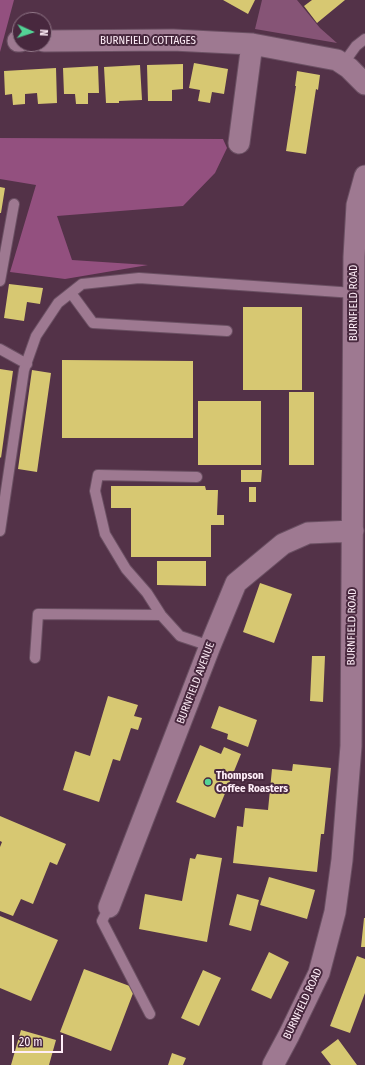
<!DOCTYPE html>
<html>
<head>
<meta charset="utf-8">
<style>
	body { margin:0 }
	#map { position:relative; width:365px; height:1065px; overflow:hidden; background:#533248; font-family:"Fira Sans Condensed",sans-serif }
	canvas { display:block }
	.north { position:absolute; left:12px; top:12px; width:40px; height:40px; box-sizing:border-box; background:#48283e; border:1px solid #917788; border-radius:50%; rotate:93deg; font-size:11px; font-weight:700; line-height:16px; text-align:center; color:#ffeef8 }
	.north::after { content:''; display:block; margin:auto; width:14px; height:18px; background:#53d396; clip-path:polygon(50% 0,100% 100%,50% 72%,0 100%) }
	.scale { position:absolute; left:12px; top:1035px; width:51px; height:18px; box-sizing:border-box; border:2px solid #ffeef8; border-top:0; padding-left:5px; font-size:12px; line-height:14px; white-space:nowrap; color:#ffeef8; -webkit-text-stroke:3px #48283e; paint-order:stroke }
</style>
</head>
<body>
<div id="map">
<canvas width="365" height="1065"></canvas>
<div class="north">N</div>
<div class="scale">20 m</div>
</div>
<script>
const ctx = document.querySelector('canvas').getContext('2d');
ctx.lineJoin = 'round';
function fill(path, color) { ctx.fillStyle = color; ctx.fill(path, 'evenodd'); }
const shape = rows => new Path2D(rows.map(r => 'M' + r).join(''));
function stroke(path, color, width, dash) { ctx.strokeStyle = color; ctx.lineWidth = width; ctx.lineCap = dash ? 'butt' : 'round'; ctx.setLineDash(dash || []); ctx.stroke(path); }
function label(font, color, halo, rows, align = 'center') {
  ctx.font = font + ' "Fira Sans Condensed",sans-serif'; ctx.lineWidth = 4; ctx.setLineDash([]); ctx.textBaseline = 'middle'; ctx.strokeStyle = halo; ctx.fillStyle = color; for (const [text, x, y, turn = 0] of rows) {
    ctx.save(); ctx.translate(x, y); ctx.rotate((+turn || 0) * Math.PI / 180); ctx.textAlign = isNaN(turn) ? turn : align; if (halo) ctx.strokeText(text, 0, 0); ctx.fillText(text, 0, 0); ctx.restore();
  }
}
fill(shape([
	[262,0,297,0,320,28,337,43,255,29]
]), '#865476');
fill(shape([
	[0,0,14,0,0,52],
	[0,138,223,139,227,148,215,173,183,206,57,216,72,260,148,265,65,279,10,272,36,185,0,179]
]), '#93507f');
fill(shape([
	[223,0,255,0,248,14],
	[312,0,345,0,317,23,304,6],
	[194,63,228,69,224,94,212,92,210,103,198,101,200,90,189,88],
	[183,64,183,89,172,90,172,101,148,101,147,65],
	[140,65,142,100,119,101,119,103,106,103,104,67],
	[98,66,99,93,88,93,88,104,76,104,75,94,64,94,63,68],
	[56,68,57,103,38,104,37,93,25,94,25,104,13,105,12,94,5,95,4,71],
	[297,71,320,75,318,90,316,89,306,154,286,151,296,86,295,86],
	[0,187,5,188,1,213,0,213],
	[9,284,43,288,40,304,27,302,24,321,4,318],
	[243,307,302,307,302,390,243,390],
	[62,360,193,361,193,438,62,438],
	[0,369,13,371,1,458,0,457],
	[32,370,51,373,37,472,18,469],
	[289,392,314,392,314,465,289,465],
	[198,401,261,401,261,465,198,465],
	[241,470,262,470,261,482,241,482],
	[111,486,205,486,206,490,218,490,217,515,224,515,224,525,211,525,211,557,131,557,131,508,111,508],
	[249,487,256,487,256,502,249,502],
	[157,561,206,561,206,586,157,585],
	[260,583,292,594,274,643,243,632],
	[312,656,325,656,323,702,310,701],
	[108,696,138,705,134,716,142,718,138,730,131,728,120,761,113,759,99,802,63,790,75,751,90,756],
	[219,706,257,720,248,747,227,739,228,734,211,728],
	[200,745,221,754,224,747,241,754,215,818,176,802],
	[293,764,331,768,324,834,321,834,317,872,233,863,237,826,243,827,245,808,268,810,272,769,292,771],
	[0,816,66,844,57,865,50,862,33,904,21,899,13,916,0,911,0,847,2,842,0,841],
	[197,854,222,858,207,942,139,929,145,894,182,901,190,858,195,859],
	[269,877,315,890,307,919,260,905],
	[237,894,259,900,251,931,229,925],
	[0,916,58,940,31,1001,0,988],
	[364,918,365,918,365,947,361,947],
	[269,952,289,962,271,999,251,990],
	[357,956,365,959,365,993,350,1033,330,1026],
	[84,969,135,988,111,1051,60,1032],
	[203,970,221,978,199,1026,181,1018],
	[21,1030,56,1040,49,1065,11,1065],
	[338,1039,349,1054,357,1065,331,1065,321,1052],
	[172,1053,186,1058,183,1065,168,1065]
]), '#d7c872');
const lane = shape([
	[343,64,356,46,365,39],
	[0,281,14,204],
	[71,293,93,323,227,331],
	[0,349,27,364],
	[197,477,98,475,95,491,105,534,126,569,147,593,161,615,180,636,210,646],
	[0,531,24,370,36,336,58,303,82,284,139,278,354,293],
	[35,658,38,614,161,615],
	[109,907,102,921,150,1014]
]);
const street = shape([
	[18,41,20,41],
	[44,41,173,40,252,44,337,60,349,68,365,84],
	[239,143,252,44],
	[109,907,210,646,236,583,283,544,308,533,353,531],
	[273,1065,289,1035,319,973,335,912,342,860,351,746,354,257,357,205,365,176]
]);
stroke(lane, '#6b5063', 12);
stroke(street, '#6b5063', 23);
stroke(lane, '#9e7991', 10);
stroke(street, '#9e7991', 21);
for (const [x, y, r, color] of [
	[208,782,4,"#53d396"]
]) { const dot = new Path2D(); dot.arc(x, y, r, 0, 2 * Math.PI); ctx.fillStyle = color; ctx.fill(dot); stroke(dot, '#48283e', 1.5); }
label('11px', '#ffeef8', '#48283e', [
	["BURNFIELD COTTAGES",148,41],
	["BURNFIELD ROAD",354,303,-90],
	["BURNFIELD ROAD",352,627,-89],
	["BURNFIELD AVENUE",196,683,-69],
	["BURNFIELD ROAD",303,1004,-65]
]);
label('bold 11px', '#ffeef8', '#48283e', [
	["Thompson",216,776],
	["Coffee Roasters",216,789]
], 'left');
</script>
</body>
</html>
